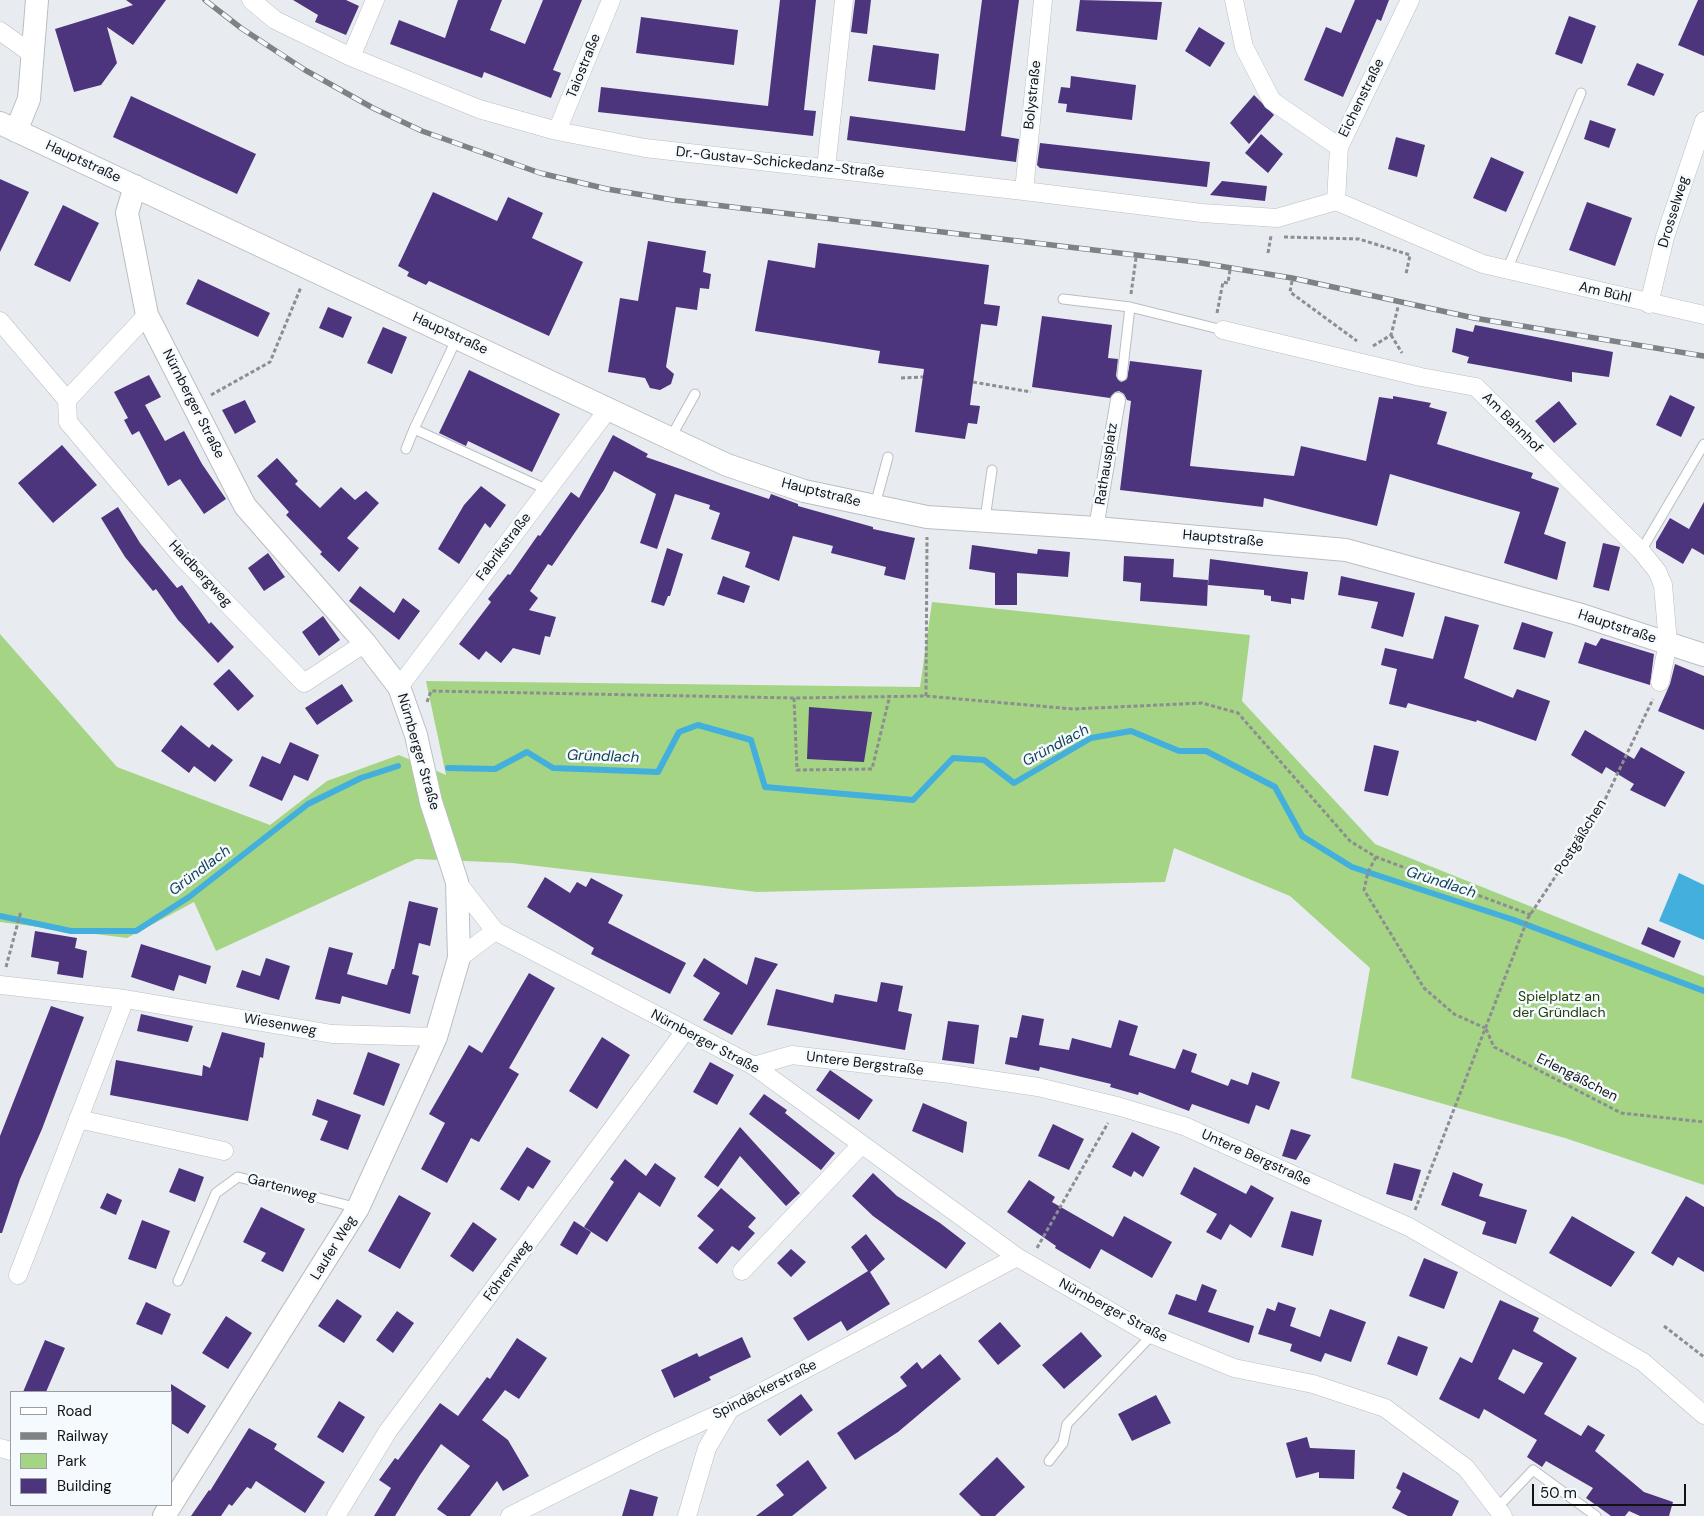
<!DOCTYPE html>
<html>
<head>
<meta charset="utf-8">
<style>
	body { margin:0 }
	#map { position:relative; width:1704px; height:1516px; overflow:hidden; background:#e8ecf1; font-family:"DM Sans",sans-serif }
	canvas { display:block }
	.legend { position:absolute; left:10px; top:1391px; width:162px; height:115px; box-sizing:border-box; background:#f5fafe; border:1px solid #9a9ea1; margin:0; padding:6px 9px; list-style:none; font-size:15px; color:#121315 }
	.legend li { display:flex; align-items:center; gap:10px; height:25px }
	.legend b { width:25px; border:1px solid #9a9ea1 }
	.scale { position:absolute; left:1532px; top:1484px; width:154px; height:22px; box-sizing:border-box; border:2px solid #121315; border-top:0; padding-left:6px; font-size:15px; line-height:18px; white-space:nowrap; color:#121315; -webkit-text-stroke:4px #f5fafe; paint-order:stroke }
</style>
</head>
<body>
<div id="map">
<canvas width="1704" height="1516"></canvas>
<ul class="legend">
<li><b style="height:6px;background:#fff"></b>Road</li>
<li><b style="height:6px;background:#7f8285"></b>Railway</li>
<li><b style="height:14px;background:#a5d485"></b>Park</li>
<li><b style="height:14px;background:#4d357d"></b>Building</li>
</ul>
<div class="scale">50 m</div>
</div>
<script>
const ctx = document.querySelector('canvas').getContext('2d');
ctx.lineJoin = 'round';
function fill(path, color) { ctx.fillStyle = color; ctx.fill(path, 'evenodd'); }
const shape = rows => new Path2D(rows.map(r => 'M' + r).join(''));
function stroke(path, color, width, dash) { ctx.strokeStyle = color; ctx.lineWidth = width; ctx.lineCap = dash ? 'butt' : 'round'; ctx.setLineDash(dash || []); ctx.stroke(path); }
function label(font, color, halo, rows, align = 'center') {
  ctx.font = font + ' "DM Sans",sans-serif'; ctx.lineWidth = 5; ctx.setLineDash([]); ctx.textBaseline = 'middle'; ctx.strokeStyle = halo; ctx.fillStyle = color; for (const [text, x, y, turn = 0] of rows) {
    ctx.save(); ctx.translate(x, y); ctx.rotate((+turn || 0) * Math.PI / 180); ctx.textAlign = isNaN(turn) ? turn : align; if (halo) ctx.strokeText(text, 0, 0); ctx.fillText(text, 0, 0); ctx.restore();
  }
}
fill(shape([
	[932,602,1250,635,1242,701,1375,844,1704,976,1704,1185,1565,1138,1351,1078,1370,968,1290,896,1174,848,1165,882,757,892,512,863,416,859,216,951,194,902,127,938,0,922,0,634,117,767,270,825,327,781,399,755,446,775,426,681,920,687]
]), '#a5d485');
fill(shape([
	[1679,873,1704,885,1704,940,1659,921]
]), '#43afdd');
stroke(shape([
	[448,768,495,769,527,752,553,768,658,772,679,732,698,725,751,740,765,787,913,800,953,758,984,760,1014,783,1091,738,1131,731,1179,751,1206,751,1275,787,1302,836,1352,867,1514,920,1704,991],
	[0,916,71,931,136,931,189,897,308,804,361,778,398,766]
]), '#43afdd', 6);
fill(shape([
	[126,0,166,0,133,45,107,27,117,63,101,85,74,92,55,29,133,5],
	[293,0,346,0,359,6,346,35,315,22,318,15],
	[458,0,502,0,490,30,525,44,543,0,582,0,553,70,561,73,551,98,484,72,482,78,390,44,399,20,445,38],
	[780,0,816,0,804,110,816,111,813,136,598,112,601,87,768,106],
	[855,0,871,0,867,34,851,32],
	[982,0,1019,0,1001,136,1019,139,1016,162,847,140,850,116,965,131],
	[1080,0,1162,2,1157,40,1076,31],
	[1355,0,1389,0,1381,21,1377,19,1343,97,1304,80,1326,27,1341,33],
	[1698,0,1704,0,1704,56,1678,45],
	[1569,16,1596,26,1582,64,1555,54],
	[641,17,738,30,734,65,636,53],
	[1199,27,1225,43,1210,67,1185,51],
	[873,45,939,54,935,90,868,81],
	[1637,63,1664,74,1654,96,1627,85],
	[1071,76,1136,85,1132,120,1066,112,1067,104,1058,103,1061,87,1070,88],
	[1254,95,1274,115,1249,144,1230,123],
	[131,96,256,154,237,194,113,137],
	[1590,120,1616,129,1609,148,1584,139],
	[1261,134,1283,154,1268,173,1245,153],
	[1396,137,1425,145,1417,177,1388,169],
	[1040,143,1210,162,1207,187,1040,168,1037,165],
	[1491,157,1524,172,1506,212,1473,198],
	[0,179,29,192,0,252],
	[1222,181,1267,186,1265,201,1210,195],
	[433,192,497,221,508,197,543,213,532,238,583,262,549,336,429,281,426,285,407,276,409,272,398,266],
	[1587,202,1632,218,1615,266,1569,250],
	[63,205,99,223,70,282,34,265],
	[648,241,706,251,703,272,711,274,709,289,700,288,697,310,676,307,666,367,674,374,671,384,660,390,650,388,645,378,608,372,620,298,638,301],
	[818,243,989,265,984,304,1000,306,997,326,981,324,970,405,980,406,977,424,968,423,965,439,915,432,924,369,878,363,880,351,755,331,768,260,815,268],
	[198,279,270,313,258,337,186,304],
	[328,307,352,317,343,338,319,328],
	[1042,316,1112,325,1108,358,1118,359,1116,376,1121,382,1127,379,1130,361,1202,370,1190,466,1294,476,1301,446,1366,461,1379,397,1393,399,1393,396,1431,403,1429,407,1447,412,1437,444,1533,473,1531,478,1559,488,1544,534,1566,542,1557,580,1504,563,1520,512,1390,474,1377,526,1264,498,1263,507,1120,490,1131,401,1127,400,1124,394,1119,391,1115,392,1110,398,1032,387],
	[1475,325,1613,352,1609,377,1572,372,1572,382,1467,363,1469,357,1452,352,1456,328,1473,332],
	[383,327,407,337,392,374,367,363],
	[469,370,560,414,532,472,468,441,466,446,439,433],
	[149,375,161,397,145,405,165,441,184,431,202,464,226,499,204,514,180,479,168,486,139,431,132,435,124,420,128,418,114,392],
	[1670,395,1695,407,1681,437,1656,425],
	[245,400,256,422,235,434,222,410],
	[1559,401,1577,424,1554,443,1535,421],
	[613,435,648,454,646,457,709,479,769,499,771,494,798,504,798,506,873,527,873,529,915,538,905,580,884,575,886,567,831,553,833,546,793,536,779,581,745,567,750,552,711,539,720,513,709,509,710,505,675,494,657,549,640,543,656,494,614,471,604,490,552,566,548,564,530,591,538,598,529,610,556,617,550,637,545,636,540,655,513,648,501,663,486,651,479,660,459,644,491,602,488,599,508,574,510,575,538,535,540,536,571,492,579,498],
	[62,445,97,485,53,523,18,483],
	[277,458,298,481,295,484,320,508,341,487,355,500,366,491,379,503,347,538,359,548,339,572,320,554,322,552,286,515,289,512,257,476],
	[481,486,506,505,490,528,485,523,459,564,438,549,464,505],
	[1704,502,1704,555,1692,548,1683,564,1656,548,1656,542,1670,518,1689,529],
	[118,507,140,543,177,588,182,585,209,624,211,622,234,647,218,663,178,620,156,589,153,591,125,557,101,518],
	[1603,543,1620,547,1609,591,1593,587],
	[972,545,1037,554,1038,549,1070,552,1068,577,1017,573,1017,605,995,605,995,573,969,569],
	[667,548,683,554,670,596,668,596,664,606,651,602],
	[268,553,285,577,264,591,248,568],
	[1124,556,1174,559,1173,577,1208,580,1207,606,1140,601,1141,583,1123,581],
	[1210,559,1308,572,1304,600,1291,598,1291,604,1271,601,1271,596,1264,595,1264,590,1208,585],
	[723,576,750,586,744,603,717,594],
	[1341,576,1415,593,1403,637,1371,628,1378,602,1338,595],
	[360,586,394,613,403,598,420,611,399,640,349,601],
	[323,616,340,640,319,656,302,632],
	[1445,616,1479,625,1464,678,1513,698,1517,689,1550,701,1536,741,1477,720,1476,722,1408,703,1406,708,1389,704,1397,669,1381,665,1385,648,1433,659],
	[1522,622,1553,632,1545,658,1513,649],
	[1601,638,1654,654,1650,685,1578,663,1585,642,1596,646],
	[1675,664,1704,676,1704,730,1658,711,1670,684],
	[229,669,254,696,238,711,213,684],
	[342,684,353,701,317,725,305,708],
	[809,707,872,712,864,762,807,759],
	[181,725,209,748,212,744,233,760,215,782,194,766,189,773,161,751],
	[1585,730,1634,759,1641,747,1685,772,1665,807,1630,790,1634,784,1606,767,1602,774,1571,755],
	[290,742,319,755,308,781,294,775,282,801,249,786,262,756,280,764],
	[1374,745,1399,751,1388,796,1364,791],
	[545,877,570,893,577,882,586,887,591,878,623,895,608,923,686,963,670,994,591,954,594,948,527,907],
	[409,901,438,908,430,946,419,943,412,974,419,976,410,1014,342,996,340,1004,315,999,329,947,353,953,347,974,387,985,392,969,394,969],
	[1648,927,1681,941,1674,958,1641,944],
	[35,931,77,938,75,948,87,951,83,978,57,974,59,962,31,957],
	[141,944,211,966,206,984,179,975,174,991,131,977],
	[755,957,778,964,732,1035,703,1020,720,993,693,976,704,958,747,985],
	[266,958,290,966,279,1000,236,987,242,970,260,976],
	[529,973,555,988,509,1068,519,1074,479,1142,471,1138,447,1183,421,1169,445,1123,429,1114,469,1045,482,1053],
	[881,982,903,986,898,1011,912,1014,905,1050,767,1025,776,989,833,1003,835,994,877,1002],
	[51,1006,84,1017,42,1129,20,1179,2,1233,0,1233,0,1136],
	[141,1014,193,1026,188,1042,137,1031],
	[1022,1015,1044,1019,1039,1045,1069,1050,1072,1038,1111,1048,1119,1020,1138,1026,1129,1055,1175,1069,1183,1049,1197,1054,1191,1072,1228,1086,1231,1079,1248,1085,1252,1072,1280,1082,1269,1110,1256,1105,1249,1124,1192,1104,1189,1111,1139,1092,1138,1095,1110,1087,1111,1084,1040,1067,1039,1071,1005,1064,1010,1037,1017,1038],
	[948,1021,979,1025,974,1064,942,1060],
	[222,1032,265,1043,263,1058,260,1057,248,1121,110,1095,116,1060,202,1076,203,1065,210,1068],
	[602,1037,630,1055,597,1109,569,1091],
	[368,1052,400,1064,384,1106,353,1094],
	[710,1062,734,1075,717,1105,693,1092],
	[830,1070,873,1100,859,1120,816,1090],
	[764,1094,787,1110,785,1113,835,1153,821,1170,749,1114],
	[317,1099,361,1115,348,1150,320,1140,328,1121,312,1115],
	[923,1103,967,1122,963,1153,912,1131],
	[1053,1124,1084,1139,1069,1170,1038,1156],
	[740,1127,800,1193,786,1206,740,1156,718,1187,704,1177],
	[1291,1129,1311,1135,1296,1160,1282,1156],
	[1132,1132,1160,1147,1143,1177,1134,1171,1131,1177,1112,1167],
	[527,1147,551,1161,533,1189,528,1186,519,1201,500,1189],
	[625,1159,646,1176,655,1163,676,1178,660,1207,639,1192,607,1242,584,1227,614,1182,610,1179],
	[1394,1163,1421,1170,1412,1201,1386,1194],
	[1194,1167,1246,1194,1251,1185,1274,1198,1251,1238,1230,1224,1221,1240,1206,1232,1217,1214,1180,1194],
	[179,1168,204,1177,195,1202,169,1192],
	[1453,1172,1483,1184,1479,1196,1527,1210,1516,1244,1482,1234,1486,1222,1441,1205],
	[873,1173,897,1196,940,1223,966,1243,946,1269,873,1216,852,1196],
	[1029,1180,1055,1197,1052,1202,1113,1237,1124,1216,1172,1242,1152,1278,1101,1249,1090,1269,1055,1248,1056,1246,1007,1212],
	[721,1188,756,1218,748,1227,755,1233,739,1251,732,1246,717,1264,698,1248,714,1230,697,1216],
	[107,1193,122,1200,116,1215,100,1208],
	[399,1195,431,1213,400,1269,368,1251],
	[1686,1196,1704,1207,1704,1272,1678,1257,1673,1266,1651,1253],
	[261,1207,305,1229,283,1272,261,1261,266,1253,243,1242],
	[1291,1211,1322,1220,1313,1256,1281,1247],
	[1572,1216,1635,1252,1611,1287,1549,1253],
	[142,1220,170,1231,156,1269,128,1259],
	[574,1221,591,1232,577,1255,560,1245],
	[473,1222,497,1239,473,1272,450,1256],
	[866,1234,885,1259,870,1272,890,1304,847,1331,841,1321,808,1341,793,1318,868,1271,851,1247],
	[791,1249,806,1262,791,1277,777,1263],
	[1424,1258,1458,1272,1444,1309,1409,1296],
	[1202,1284,1217,1290,1208,1312,1254,1326,1249,1343,1168,1314,1176,1294,1196,1301],
	[337,1299,362,1316,344,1343,318,1326],
	[1500,1300,1539,1318,1533,1331,1577,1358,1544,1414,1581,1436,1588,1425,1605,1435,1595,1451,1644,1492,1673,1502,1669,1516,1640,1516,1629,1511,1625,1516,1611,1516,1586,1498,1593,1488,1546,1461,1542,1467,1527,1457,1537,1440,1484,1409,1479,1419,1439,1399,1460,1357,1472,1363],
	[1513,1349,1543,1363,1524,1394,1498,1379],
	[146,1302,171,1314,162,1335,136,1324],
	[1278,1302,1296,1308,1290,1326,1320,1337,1330,1309,1366,1322,1351,1362,1325,1353,1321,1362,1290,1351,1292,1344,1258,1334,1267,1308,1275,1311],
	[397,1311,414,1323,393,1353,376,1340],
	[226,1316,252,1333,228,1369,202,1353],
	[1000,1322,1021,1346,998,1365,978,1341],
	[1081,1332,1102,1356,1064,1389,1042,1365],
	[1398,1336,1428,1347,1417,1376,1387,1364],
	[742,1337,751,1357,709,1377,711,1380,674,1398,661,1370,697,1353,699,1357],
	[517,1338,547,1358,519,1399,505,1390,482,1420,508,1440,529,1476,503,1491,497,1481,470,1516,447,1516,437,1509,470,1466,441,1444,420,1475,395,1516,374,1516,391,1488,379,1480,395,1458,398,1460,440,1403,458,1416,487,1377,490,1379],
	[45,1340,65,1348,46,1392,23,1392],
	[940,1354,961,1379,898,1432,855,1460,837,1433,907,1386,900,1377,917,1362,922,1369],
	[171,1384,206,1406,188,1434,171,1423],
	[801,1394,813,1410,780,1436,767,1420],
	[1156,1395,1171,1423,1132,1441,1118,1414],
	[339,1401,365,1417,343,1453,317,1437],
	[249,1428,277,1444,274,1449,325,1482,305,1513,256,1481,251,1489,247,1487,232,1506,229,1504,221,1516,191,1516,209,1490,210,1491],
	[1307,1437,1310,1448,1355,1450,1354,1479,1319,1478,1319,1472,1296,1478,1286,1443],
	[997,1457,1025,1487,995,1516,981,1516,959,1494],
	[808,1460,827,1488,792,1516,756,1516,784,1495,776,1485],
	[1403,1472,1459,1501,1452,1516,1408,1516,1392,1508,1401,1491,1396,1488],
	[630,1489,658,1497,653,1516,622,1516]
]), '#4d357d');
const service = shape([
	[1507,270,1581,93],
	[1063,299,1130,307,1223,330],
	[1122,376,1130,307],
	[414,429,457,338],
	[671,437,695,394],
	[406,449,414,429,548,490],
	[875,505,888,457],
	[985,519,992,470],
	[1641,551,1704,444],
	[178,1281,216,1193,238,1177,358,1208],
	[1049,1461,1063,1443,1067,1424,1152,1335],
	[1497,1508,1533,1470,1596,1516]
]);
const pedestrian = shape([
	[1096,528,1118,400]
]);
const minor = shape([
	[251,0,275,20,351,57,479,109,557,131,645,148,1024,191,1202,213,1277,218,1336,201],
	[1234,0,1244,47,1272,101,1339,147],
	[0,31,32,54],
	[351,57,375,0],
	[557,131,611,0],
	[826,168,844,0],
	[1024,191,1043,0],
	[1336,201,1483,264,1704,315],
	[1336,201,1339,147,1410,0],
	[1649,304,1665,237,1704,121],
	[0,321,67,400,68,422,182,557,304,683,365,643],
	[1223,330,1421,377,1476,387,1641,551,1657,571,1663,585,1668,643,1660,682],
	[67,400,147,315],
	[399,687,609,408],
	[457,882,495,931,754,1066,1017,1257,1146,1332,1234,1368,1313,1384,1385,1408,1466,1468,1503,1516],
	[459,958,495,931],
	[0,985,125,999,332,1034,436,1037],
	[754,1066,792,1055,950,1074,1038,1087,1117,1106,1184,1126,1409,1227,1643,1362,1704,1415],
	[78,1119,224,1151],
	[742,1271,861,1145],
	[18,1275,125,999],
	[0,1448,11,1451],
	[336,1516,388,1431,685,1031],
	[510,1516,657,1442,730,1409,1017,1257],
	[687,1516,707,1448,730,1409]
]);
const tertiary = shape([
	[0,123,727,465,804,491,927,517,1096,528,1346,550,1578,614,1704,655],
	[16,131,29,99,37,0],
	[135,186,127,213,147,315,245,506,365,643,399,687,416,735,431,802,457,882,459,958,436,1037,358,1208,164,1516]
]);
stroke(service, '#babec2', 11);
stroke(pedestrian, '#babec2', 16);
stroke(minor, '#babec2', 19);
stroke(tertiary, '#babec2', 24);
stroke(shape([
	[1284,237,1359,239,1410,255,1406,274],
	[1268,253,1271,236],
	[1292,281,1290,292,1357,341],
	[1131,294,1136,258],
	[1217,313,1223,282,1228,283,1230,270],
	[1391,335,1402,353],
	[1373,346,1391,335,1398,307],
	[901,378,923,377],
	[973,382,1031,392],
	[211,395,270,362,301,287],
	[926,696,927,537],
	[794,698,797,770,872,769,890,695],
	[427,702,431,691,794,698,926,696,1073,709,1202,703,1238,713,1350,841,1376,857,1531,915],
	[1376,857,1368,872,1364,890,1424,988,1454,1014,1485,1028],
	[6,967,21,911],
	[1486,1029,1494,1047,1621,1113,1704,1122],
	[1415,1210,1528,918,1602,806,1653,699],
	[1037,1248,1108,1123],
	[1664,1326,1704,1357]
]), '#8c8e92', 3, [4, 2.5]);
stroke(service, '#fff', 9);
stroke(pedestrian, '#fff', 14);
stroke(minor, '#fff', 18);
stroke(tertiary, '#fff', 22);
const rail = shape([
	[205,0,241,28,305,70,373,108,422,131,540,173,607,189,673,200,1195,262,1292,278,1474,318,1704,356]
]);
stroke(rail, '#7f8285', 5.5);
stroke(rail, '#f5fafe', 4, [11]);
label('14px', '#121315', '#f5fafe', [
	["Taiostraße",584,66,-68],
	["Bolystraße",1033,95,-84],
	["Eichenstraße",1362,98,-64],
	["Hauptstraße",83,162,25],
	["Dr.-Gustav-Schickedanz-Straße",780,163,6],
	["Drosselweg",1674,212,-73],
	["Am Bühl",1605,293,13],
	["Hauptstraße",450,334,25],
	["Nürnberger Straße",193,404,63],
	["Am Bahnhof",1512,423,45],
	["Rathausplatz",1107,464,-81],
	["Hauptstraße",821,493,14],
	["Hauptstraße",1223,539,5],
	["Fabrikstraße",504,547,-53],
	["Haidbergweg",200,574,47],
	["Hauptstraße",1617,627,18],
	["Nürnberger Straße",418,752,74],
	["Postgäßchen",1581,837,-58],
	["Wiesenweg",280,1025,10],
	["Nürnberger Straße",705,1042,28],
	["Untere Bergstraße",865,1064,7],
	["Erlengäßchen",1577,1078,27],
	["Untere Bergstraße",1256,1158,24],
	["Gartenweg",282,1188,15],
	["Laufer Weg",334,1248,-58],
	["Föhrenweg",508,1271,-54],
	["Nürnberger Straße",1113,1311,28],
	["Spindäckerstraße",765,1390,-27]
]);
label('14px', '#223f07', '#f5fafe', [
	["Spielplatz an",1559,997],
	["der Gründlach",1559,1013]
]);
label('italic 15px', '#154356', '#f5fafe', [
	["Gründlach",1056,746,-28],
	["Gründlach",603,757,2],
	["Gründlach",200,871,-37],
	["Gründlach",1441,883,18]
]);
</script>
</body>
</html>
